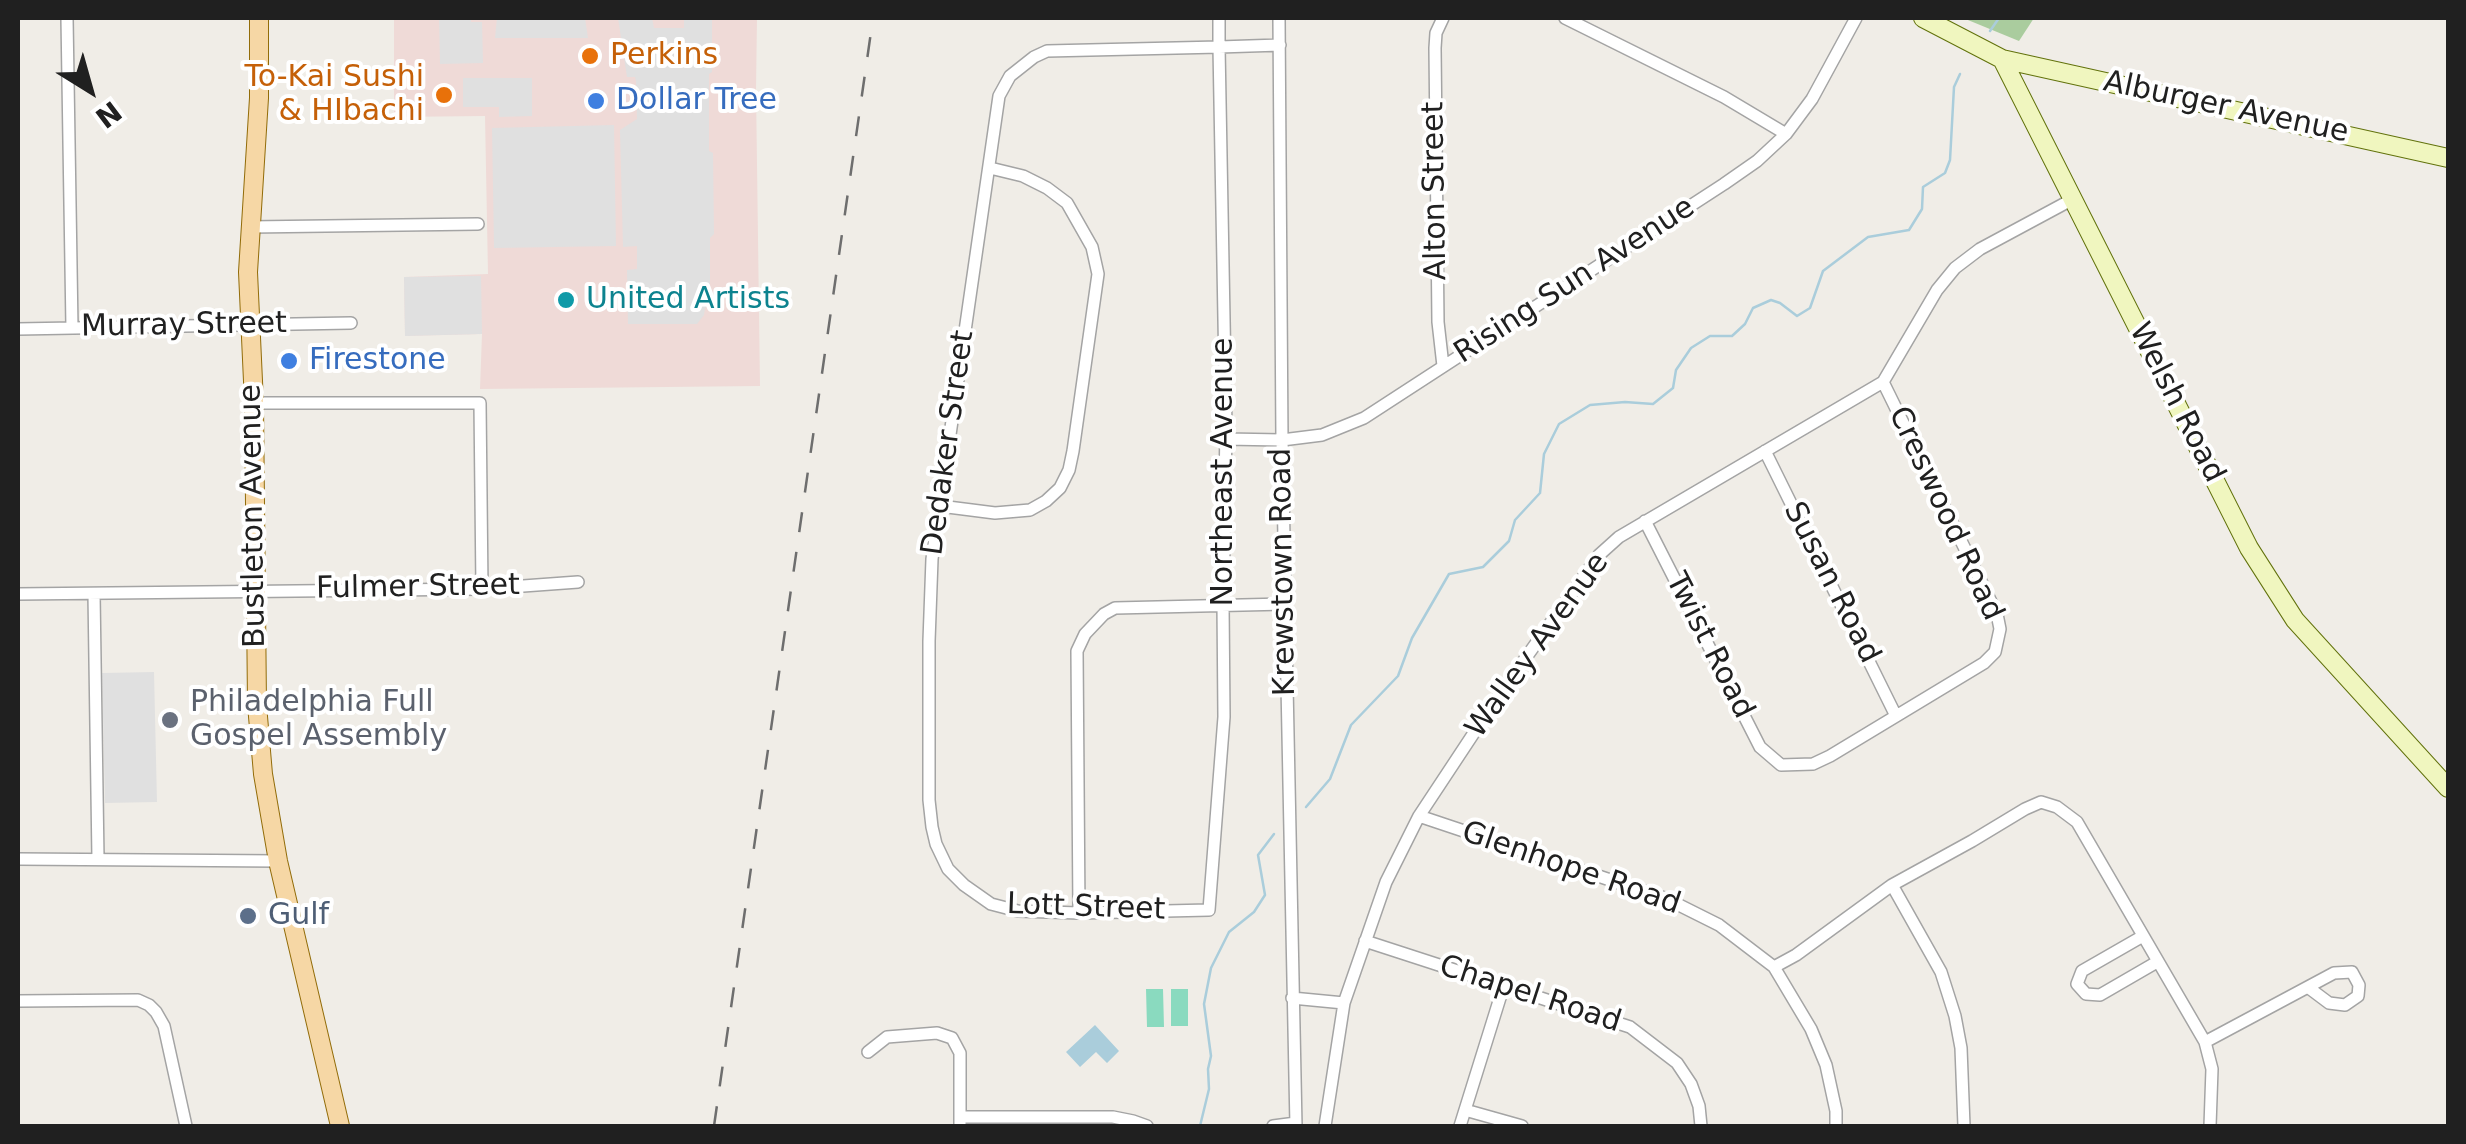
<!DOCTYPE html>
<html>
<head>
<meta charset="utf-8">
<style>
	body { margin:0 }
	#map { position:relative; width:2466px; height:1144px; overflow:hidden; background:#f0ede7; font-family:"DejaVu Sans",sans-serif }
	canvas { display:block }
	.frame { position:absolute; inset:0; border:20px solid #202020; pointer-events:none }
	.north { position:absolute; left:40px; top:40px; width:100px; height:100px; -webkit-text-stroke:8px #fff; paint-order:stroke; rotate:143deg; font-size:28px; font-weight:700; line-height:40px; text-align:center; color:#202020 }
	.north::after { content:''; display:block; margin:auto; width:35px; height:45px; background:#202020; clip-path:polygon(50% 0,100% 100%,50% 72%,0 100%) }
</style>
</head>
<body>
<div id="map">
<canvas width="2466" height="1144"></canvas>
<div class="frame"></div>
<div class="north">N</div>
</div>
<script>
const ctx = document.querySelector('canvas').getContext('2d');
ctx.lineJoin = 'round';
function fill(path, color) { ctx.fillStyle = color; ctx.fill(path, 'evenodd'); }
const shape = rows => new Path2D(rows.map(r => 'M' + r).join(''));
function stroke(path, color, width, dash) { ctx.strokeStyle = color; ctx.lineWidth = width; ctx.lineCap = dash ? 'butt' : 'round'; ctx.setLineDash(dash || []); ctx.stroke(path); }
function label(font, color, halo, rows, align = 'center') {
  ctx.font = font + ' "DejaVu Sans",sans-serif'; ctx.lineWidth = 8; ctx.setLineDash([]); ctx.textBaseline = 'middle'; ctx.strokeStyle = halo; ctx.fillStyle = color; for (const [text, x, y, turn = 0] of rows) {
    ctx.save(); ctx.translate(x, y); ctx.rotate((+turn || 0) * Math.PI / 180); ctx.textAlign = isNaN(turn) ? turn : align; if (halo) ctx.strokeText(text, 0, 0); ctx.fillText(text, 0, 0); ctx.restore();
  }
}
fill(shape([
	[394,18,757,18,756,90,760,386,480,389,482,334,405,336,404,277,488,274,485,116,394,117]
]), '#efdad7');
fill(shape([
	[1963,18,2034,18,2019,41]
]), '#aacc9e');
fill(shape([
	[1146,989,1163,989,1164,1027,1147,1027],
	[1171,989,1188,989,1188,1026,1171,1026]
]), '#8adabf');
fill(shape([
	[439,18,471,18,471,22,482,22,483,63,440,64],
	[497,18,585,18,588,38,495,38],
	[618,18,652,18,654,28,684,28,684,18,712,18,712,72,709,74,709,151,713,153,714,234,710,238,710,304,705,308,704,315,697,324,628,324,627,270,637,269,637,246,623,247,620,130,637,119,636,81,635,77,627,77],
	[463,78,532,78,532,116,499,117,499,107,463,107],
	[614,125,616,246,494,248,492,128],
	[481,276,482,334,405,336,404,277],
	[154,672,157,802,105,803,102,673]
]), '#e0e0e0');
fill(shape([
	[1095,1025,1119,1051,1107,1063,1096,1052,1080,1067,1066,1052]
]), '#aacddb');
stroke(shape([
	[1990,31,1999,18],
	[1306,807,1330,779,1351,725,1398,676,1412,638,1449,574,1483,567,1509,541,1515,520,1540,493,1544,454,1559,424,1590,405,1625,402,1653,404,1673,388,1676,370,1691,348,1710,336,1732,336,1745,324,1753,308,1771,300,1780,303,1797,316,1810,308,1823,271,1868,237,1909,230,1922,209,1923,187,1945,173,1950,160,1954,87,1960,74],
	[1200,1126,1209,1089,1208,1069,1211,1056,1204,1004,1211,968,1229,932,1254,912,1265,895,1258,855,1274,834]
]), '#aacddb', 2.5);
const street = shape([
	[67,18,72,328],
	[1219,18,1219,47,1226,428,1223,604,1224,717,1209,910,1079,913,1018,911,991,904,964,885,948,869,936,844,932,827,929,800,929,641,932,559,999,96,1010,76,1034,57,1047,51,1219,47,1280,45],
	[1279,18,1282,440,1296,1126],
	[1443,18,1436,33,1435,48,1438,322,1443,366],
	[1565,18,1724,97,1786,134],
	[250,227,478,224],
	[18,329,351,323],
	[254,403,480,403,482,589],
	[1226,439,1282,440,1322,435,1364,418,1724,184,1757,161,1786,134,1812,99,1856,18],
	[1765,451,1896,716],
	[940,506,995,513,1030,510,1046,501,1060,488,1069,470,1073,451,1098,274,1092,247,1067,203,1047,188,1023,176,990,168],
	[1645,521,1760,747,1781,765,1813,764,1830,756,1984,663,1995,652,2000,629,1997,614,1883,382],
	[18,594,482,589,578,582],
	[94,594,98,859],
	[1419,816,1667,899,1719,925,1774,967,1811,1029,1826,1065,1836,1111,1836,1126],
	[18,859,278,861],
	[1892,885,1941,972,1955,1016,1961,1048,1964,1126],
	[1079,913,1077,651,1085,634,1104,614,1115,608,1285,604],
	[2143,936,2082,971,2077,984,2086,994,2100,995,2157,962],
	[1365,941,1630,1027,1677,1063,1691,1084,1699,1106,1701,1126],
	[1774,967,1796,955,1892,885,1972,841,2025,809,2041,802,2057,807,2077,822,2205,1042,2212,1069,2210,1126],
	[1292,998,1344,1003],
	[18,1001,138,1000,149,1005,156,1012,164,1026,186,1126],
	[2205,1042,2334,973,2352,972,2359,985,2358,996,2345,1005,2329,1003,2309,988],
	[868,1052,887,1037,937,1033,952,1038,960,1053,960,1126],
	[1465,1110,1522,1126],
	[961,1117,1113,1117,1133,1121,1147,1126],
	[1273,1126,1296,1123],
	[1325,1126,1344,1003,1386,882,1419,816,1495,701,1599,555,1619,537,1883,382,1937,290,1955,268,1980,249,2073,199],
	[1460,1126,1504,985]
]);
const secondary = shape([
	[1923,18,2002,59,2249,548,2295,620,2448,788],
	[2002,59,2448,158]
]);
const primary = shape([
	[259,18,259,98,248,272,254,403,257,705,263,774,278,861,340,1126]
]);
stroke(street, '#a4a4a4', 14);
stroke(secondary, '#62720c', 20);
stroke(primary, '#926c09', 20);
stroke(street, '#fff', 11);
stroke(secondary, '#f0f6bf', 18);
stroke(primary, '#f6d7a5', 18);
stroke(shape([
	[714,1126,873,18]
]), '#6e6e6e', 2.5, [20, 20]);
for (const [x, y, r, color] of [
	[590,56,10,"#e8710a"],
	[444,95,10,"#e8710a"],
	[596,101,10,"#3f7fe0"],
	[566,300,10,"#0f9aa8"],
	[289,361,10,"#3f7fe0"],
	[170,720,10,"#6b7280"],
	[248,916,10,"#5c6f8a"]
]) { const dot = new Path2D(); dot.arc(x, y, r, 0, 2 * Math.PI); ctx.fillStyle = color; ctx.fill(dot); stroke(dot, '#fff', 4); }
label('30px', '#c56008', '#fff', [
	["Perkins",610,56],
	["To-Kai Sushi",424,78,"right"],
	["& HIbachi",424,112,"right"]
], 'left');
label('30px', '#366cbe', '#fff', [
	["Dollar Tree",616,101],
	["Firestone",309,361]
], 'left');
label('30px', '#202020', '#fff', [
	["Alburger Avenue",2226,108,12],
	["Alton Street",1436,191,-91],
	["Rising Sun Avenue",1575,281,-33],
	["Murray Street",184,326,-1],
	["Welsh Road",2176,403,63],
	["Dedaker Street",949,443,-82],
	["Northeast Avenue",1224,472,-90],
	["Creswood Road",1945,514,65],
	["Bustleton Avenue",254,516,-91],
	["Krewstown Road",1284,572,-91],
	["Susan Road",1831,583,63],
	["Fulmer Street",418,588,-1],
	["Walley Avenue",1538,646,-54],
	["Twist Road",1709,646,63],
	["Glenhope Road",1571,869,19],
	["Lott Street",1086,908,2],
	["Chapel Road",1530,995,18]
]);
label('30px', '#0d838f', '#fff', [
	["United Artists",586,300]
], 'left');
label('30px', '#5b616d', '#fff', [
	["Philadelphia Full",190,703],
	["Gospel Assembly",190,737]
], 'left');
label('30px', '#4e5e75', '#fff', [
	["Gulf",268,916]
], 'left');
</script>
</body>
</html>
